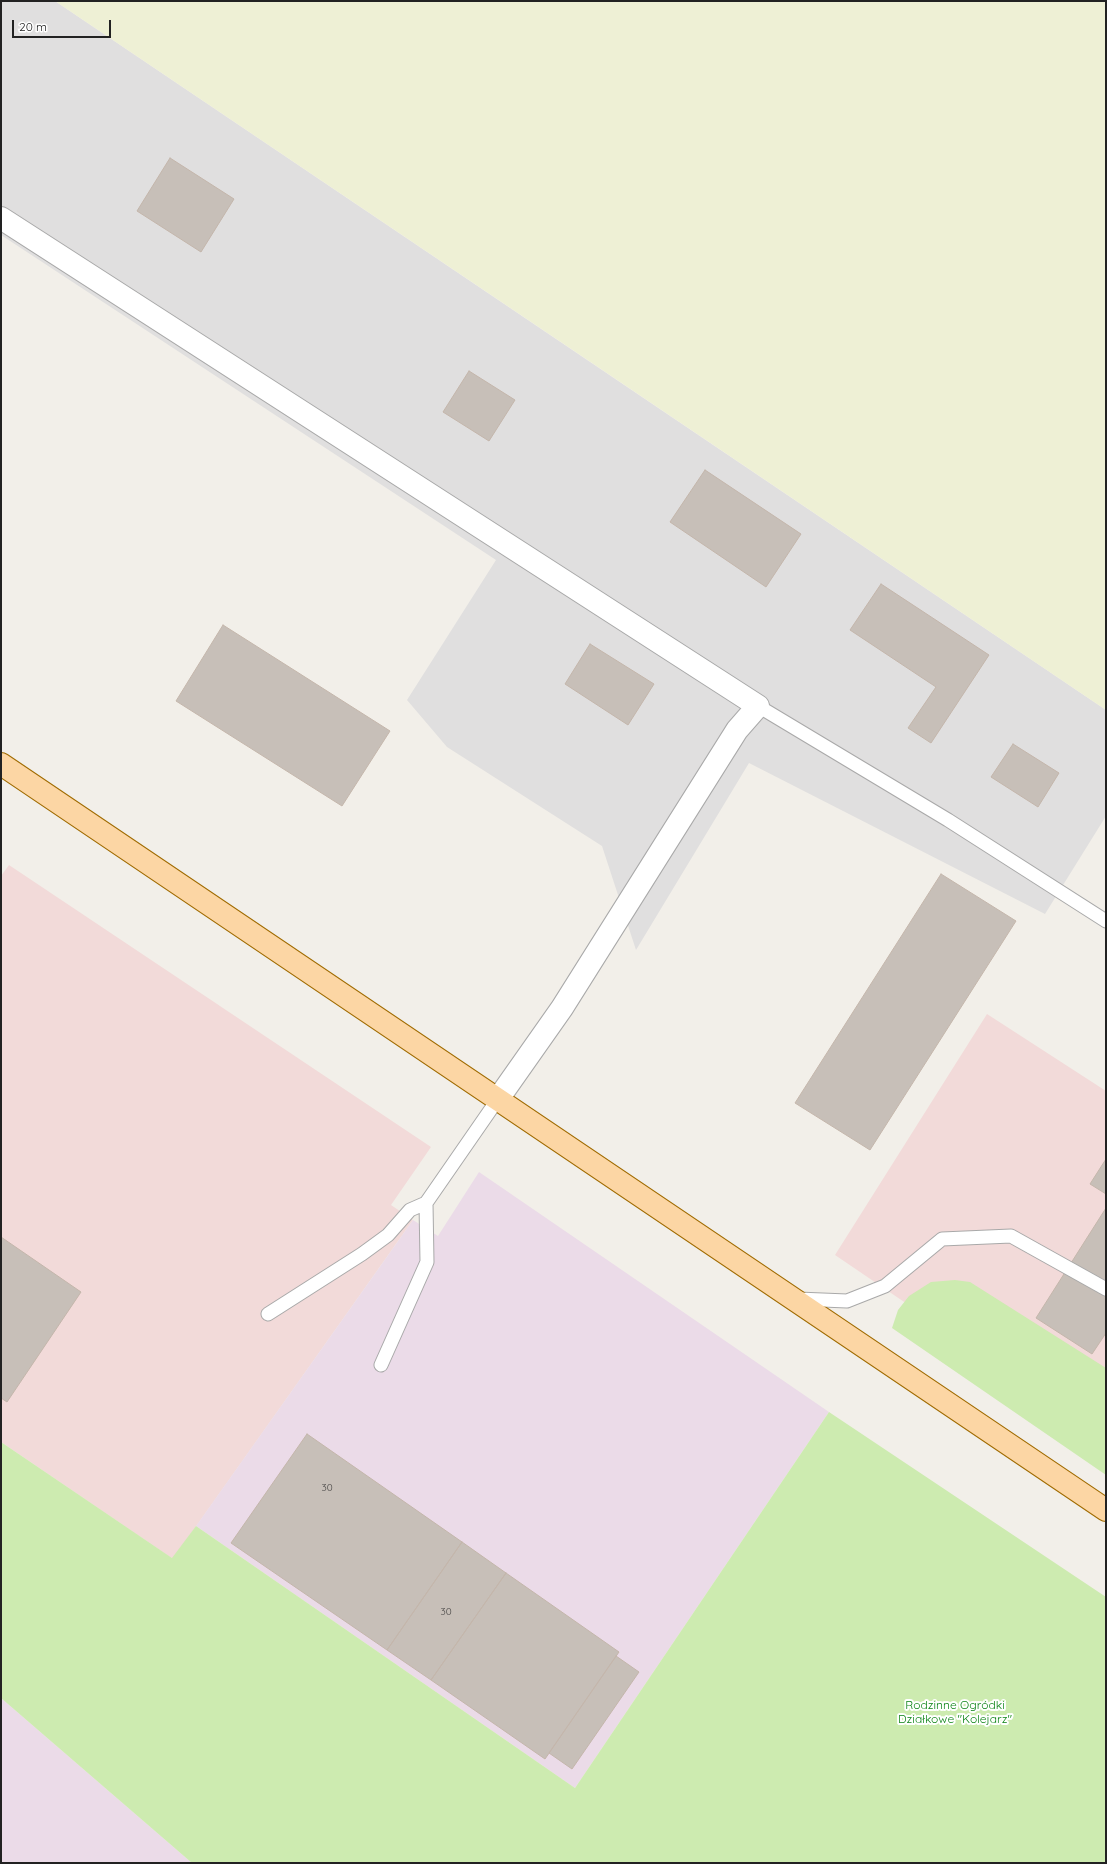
<!DOCTYPE html>
<html>
<head>
<meta charset="utf-8">
<style>
	body { margin:0 }
	#map { position:relative; width:1107px; height:1864px; overflow:hidden; background:#f2efe9; font-family:Quicksand,sans-serif }
	canvas { display:block }
	.frame { position:absolute; inset:0; border:2px solid #222; pointer-events:none }
	.scale { position:absolute; left:12px; top:20px; width:99px; height:18px; box-sizing:border-box; border:2px solid #222; border-top:0; padding-left:5px; font-size:12px; line-height:14px; white-space:nowrap; color:#222; -webkit-text-stroke:3px #fff; paint-order:stroke }
</style>
</head>
<body>
<div id="map">
<canvas width="1107" height="1864"></canvas>
<div class="frame"></div>
<div class="scale">20 m</div>
</div>
<script>
const ctx = document.querySelector('canvas').getContext('2d');
ctx.lineJoin = 'round';
function fill(path, color) { ctx.fillStyle = color; ctx.fill(path, 'evenodd'); }
const shape = rows => new Path2D(rows.map(r => 'M' + r).join(''));
function stroke(path, color, width, dash) { ctx.strokeStyle = color; ctx.lineWidth = width; ctx.lineCap = dash ? 'butt' : 'round'; ctx.setLineDash(dash || []); ctx.stroke(path); }
function label(font, color, halo, rows, align = 'center') {
  ctx.font = font + ' Quicksand,sans-serif'; ctx.lineWidth = 4; ctx.setLineDash([]); ctx.textBaseline = 'middle'; ctx.strokeStyle = halo; ctx.fillStyle = color; for (const [text, x, y, turn = 0] of rows) {
    ctx.save(); ctx.translate(x, y); ctx.rotate((+turn || 0) * Math.PI / 180); ctx.textAlign = isNaN(turn) ? turn : align; if (halo) ctx.strokeText(text, 0, 0); ctx.fillText(text, 0, 0); ctx.restore();
  }
}
fill(shape([
	[1,1,55,1,1106,710,1106,816,1045,914,749,763,636,950,602,846,447,747,407,700,496,560,1,235]
]), '#e0dfdf');
fill(shape([
	[9,865,431,1147,391,1205,413,1220,173,1559,1,1442,1,876],
	[987,1014,1106,1091,1106,1439,835,1255]
]), '#f2dad9');
fill(shape([
	[479,1172,829,1412,575,1788,196,1526,413,1220,438,1236],
	[1,1698,192,1863,1,1863]
]), '#ebdbe8');
fill(shape([
	[55,1,1106,1,1106,710,598,367]
]), '#eef0d5');
fill(shape([
	[955,1280,970,1282,1106,1368,1106,1475,892,1328,898,1310,909,1296,931,1282],
	[829,1412,1106,1597,1106,1863,192,1863,1,1698,1,1442,172,1558,196,1526,575,1788]
]), '#cdebb0');
const building = shape([
	[170,158,234,199,201,252,137,211,170,158],
	[469,371,515,400,489,441,443,412,469,371],
	[705,470,801,534,766,587,670,522,705,470],
	[881,584,989,655,931,743,908,728,936,687,850,630,881,584],
	[223,625,390,731,342,806,176,701,223,625],
	[590,644,654,684,628,725,565,684,590,644],
	[1013,744,1059,773,1038,807,991,777,1013,744],
	[941,874,1016,921,870,1150,795,1103,941,874],
	[1106,1159,1106,1194,1090,1184,1106,1159],
	[1106,1208,1106,1333,1092,1354,1036,1318,1106,1208],
	[1,1237,81,1292,7,1402,1,1398,1,1237],
	[307,1434,462,1542,387,1650,231,1543,307,1434],
	[462,1542,506,1573,431,1680,387,1650,462,1542],
	[506,1573,619,1652,545,1759,431,1680,506,1573],
	[616,1656,639,1672,572,1769,549,1753,616,1656]
]);
fill(building, '#c7bfb8');
stroke(building, '#c4b6ab', 1);
const lane = shape([
	[758,706,948,820,1106,921],
	[798,1299,847,1301,885,1286,942,1239,1011,1236,1106,1289],
	[268,1314,362,1254,388,1235,410,1210,426,1203,498,1099],
	[381,1365,427,1262,426,1203]
]);
const street = shape([
	[1,218,758,706,737,730,562,1008,498,1099]
]);
const primary = shape([
	[1,764,1106,1510]
]);
stroke(lane, '#a9a9a9', 15);
stroke(street, '#a9a9a9', 24);
stroke(primary, '#a06b00', 24);
stroke(lane, '#fff', 13);
stroke(street, '#fff', 22);
stroke(primary, '#fcd6a4', 22);
label('10px', '#4b4948', null, [
	["30",327,1488],
	["30",446,1612]
]);
label('12px', '#0c8416', '#fff', [
	["Rodzinne Ogródki",955,1705],
	["Działkowe \"Kolejarz\"",955,1719]
]);
</script>
</body>
</html>
